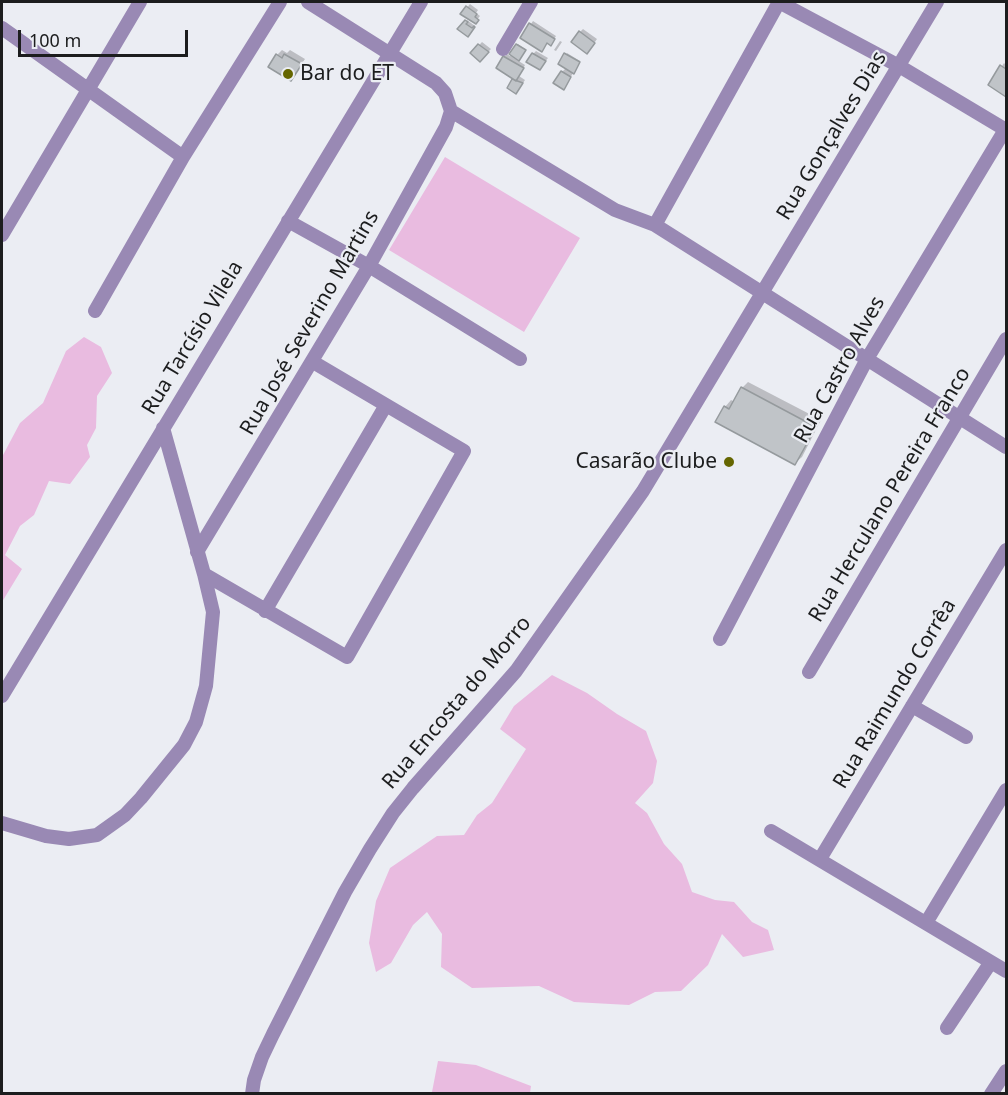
<!DOCTYPE html>
<html>
<head>
<meta charset="utf-8">
<style>
	body { margin:0 }
	#map { position:relative; width:1008px; height:1095px; overflow:hidden; background:#ebedf3; font-family:"Noto Sans",sans-serif }
	canvas { display:block }
	.frame { position:absolute; inset:0; border:3px solid #1c1d1e; pointer-events:none }
	.scale { position:absolute; left:18px; top:30px; width:170px; height:27px; box-sizing:border-box; border:3px solid #1c1d1e; border-top:0; padding-left:8px; font-size:18px; line-height:21px; white-space:nowrap; color:#1c1d1e; -webkit-text-stroke:4px #ebedf3; paint-order:stroke }
</style>
</head>
<body>
<div id="map">
<canvas width="1008" height="1095"></canvas>
<div class="frame"></div>
<div class="scale">100 m</div>
</div>
<script>
const ctx = document.querySelector('canvas').getContext('2d');
ctx.lineJoin = 'round';
function fill(path, color) { ctx.fillStyle = color; ctx.fill(path, 'evenodd'); }
const shape = rows => new Path2D(rows.map(r => 'M' + r).join(''));
function stroke(path, color, width, dash) { ctx.strokeStyle = color; ctx.lineWidth = width; ctx.lineCap = dash ? 'butt' : 'round'; ctx.setLineDash(dash || []); ctx.stroke(path); }
function label(font, color, halo, rows, align = 'center') {
  ctx.font = font + ' "Noto Sans",sans-serif'; ctx.lineWidth = 4.5; ctx.setLineDash([]); ctx.textBaseline = 'middle'; ctx.strokeStyle = halo; ctx.fillStyle = color; for (const [text, x, y, turn = 0] of rows) {
    ctx.save(); ctx.translate(x, y); ctx.rotate((+turn || 0) * Math.PI / 180); ctx.textAlign = isNaN(turn) ? turn : align; if (halo) ctx.strokeText(text, 0, 0); ctx.fillText(text, 0, 0); ctx.restore();
  }
}
fill(shape([
	[445,157,580,238,524,332,389,250],
	[84,337,101,347,112,373,97,396,96,428,87,445,90,457,70,484,49,481,34,515,20,526,5,555,22,569,2,602,2,457,20,423,43,403,66,351],
	[552,675,587,693,617,714,646,731,657,761,653,783,635,803,647,813,664,844,682,864,692,892,715,900,734,902,752,922,768,930,774,950,743,957,722,934,708,965,681,991,655,992,629,1005,574,1002,539,986,472,988,441,967,442,934,427,912,413,925,391,963,376,972,369,943,376,901,390,868,437,836,464,835,477,815,492,803,526,749,500,729,514,706],
	[438,1061,476,1065,531,1086,530,1093,428,1093,432,1092]
]), '#e9bbe0');
fill(shape([
	[470,4,478,10,476,13,480,16,475,22,462,14],
	[467,20,475,26,470,32,459,29],
	[533,21,556,36,553,41,548,42,544,47,531,24],
	[583,29,597,39,590,49,580,32],
	[560,41,562,42,556,51,554,50],
	[482,42,491,49,480,60,472,53],
	[518,44,525,49,517,60,525,65,519,76,525,80,519,89,509,87,514,78,498,68,504,57,507,54,510,56],
	[282,50,287,53,290,50,305,59,291,79,277,55],
	[536,51,548,58,540,68,533,54],
	[567,53,580,61,566,85,562,72,566,68,560,64],
	[1004,63,1006,65,1006,95,990,85],
	[748,382,821,420,802,457,795,463,725,407,731,400,735,402,742,388]
]), '#0003');
const building = shape([
	[466,6,477,14,475,17,479,20,476,24,460,14,466,6],
	[465,20,468,22,466,24,472,28,474,26,475,27,468,37,457,29,465,20],
	[529,23,555,39,551,46,547,43,542,52,520,38,529,23],
	[579,31,595,43,587,54,571,42,579,31],
	[478,44,489,52,480,62,470,53,478,44],
	[516,44,526,50,519,61,509,54,516,44],
	[532,53,546,61,540,70,526,62,532,53],
	[564,53,580,62,574,74,558,64,564,53],
	[276,54,282,58,284,54,302,64,291,81,268,67,276,54],
	[503,56,524,68,516,81,496,68,503,56],
	[1000,65,1006,69,1006,97,988,85,1000,65],
	[561,71,571,77,564,90,553,83,561,71],
	[512,79,523,83,516,94,507,88,512,79],
	[741,387,816,427,795,465,715,422,724,406,729,409,741,387]
]);
fill(building, '#c0c4c8');
stroke(building, '#959a9d', 1.5);
stroke(shape([
	[308,2,436,83,445,93,451,111],
	[779,2,899,66,1006,130],
	[2,28,183,157],
	[503,49,531,2],
	[451,111,615,210,655,225,1006,447],
	[288,221,369,266,520,359],
	[655,225,779,2],
	[2,235,140,2],
	[95,311,183,157,280,2],
	[197,552,369,266,446,127,451,111],
	[204,574,347,657,464,451,313,362],
	[265,611,386,405],
	[720,639,867,359,1006,128],
	[809,672,1006,339],
	[2,696,421,2],
	[912,706,966,737],
	[2,823,46,836,69,839,97,835,125,815,141,798,184,745,196,722,206,686,213,612,204,574,163,428],
	[771,831,1006,971],
	[820,859,1006,550],
	[926,923,1006,790],
	[947,1028,991,962],
	[252,1094,254,1080,262,1057,273,1034,345,892,370,849,393,813,413,788,516,671,643,491,937,2],
	[991,1094,1006,1071]
]), '#9989b4', 14);
for (const [x, y, r, color] of [
	[288,74,6,"#656600"],
	[729,462,6,"#656600"]
]) { const dot = new Path2D(); dot.arc(x, y, r, 0, 2 * Math.PI); ctx.fillStyle = color; ctx.fill(dot); stroke(dot, '#ebedf3', 2); }
label('21px', '#1c1d1e', '#ebedf3', [
	["Bar do ET",300,74],
	["Casarão Clube",717,462,"right"]
], 'left');
label('21px', '#1c1d1e', '#ebedf3', [
	["Rua Gonçalves Dias",832,136,-59],
	["Rua José Severino Martins",310,323,-60],
	["Rua Tarcísio Vilela",193,338,-59],
	["Rua Castro Alves",840,370,-61],
	["Rua Herculano Pereira Franco",890,495,-59],
	["Rua Raimundo Corrêa",895,694,-59],
	["Rua Encosta do Morro",457,703,-50]
]);
</script>
</body>
</html>
